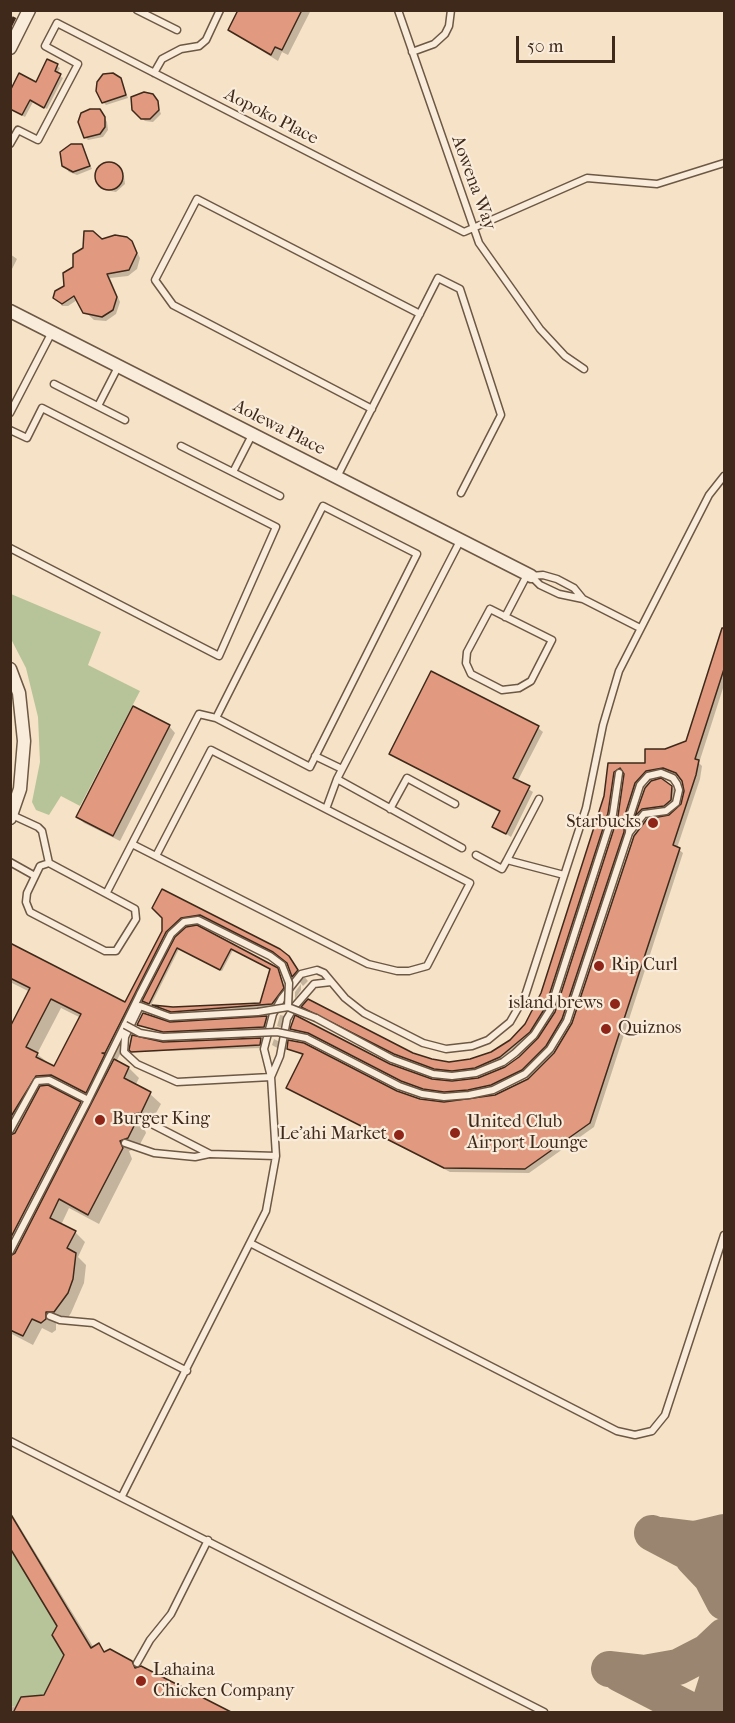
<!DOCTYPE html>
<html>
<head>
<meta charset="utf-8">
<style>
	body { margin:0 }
	#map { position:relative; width:735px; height:1723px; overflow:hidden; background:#f6e2c6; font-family:"IM FELL French Canon",serif }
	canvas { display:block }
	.frame { position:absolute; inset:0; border:12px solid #3f291a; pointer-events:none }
	.scale { position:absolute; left:516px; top:36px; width:99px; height:27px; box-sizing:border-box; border:3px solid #3f291a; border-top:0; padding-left:8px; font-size:18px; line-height:21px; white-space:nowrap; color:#3f291a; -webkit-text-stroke:4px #f9ecda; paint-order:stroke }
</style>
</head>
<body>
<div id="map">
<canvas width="735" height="1723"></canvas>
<div class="frame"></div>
<div class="scale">50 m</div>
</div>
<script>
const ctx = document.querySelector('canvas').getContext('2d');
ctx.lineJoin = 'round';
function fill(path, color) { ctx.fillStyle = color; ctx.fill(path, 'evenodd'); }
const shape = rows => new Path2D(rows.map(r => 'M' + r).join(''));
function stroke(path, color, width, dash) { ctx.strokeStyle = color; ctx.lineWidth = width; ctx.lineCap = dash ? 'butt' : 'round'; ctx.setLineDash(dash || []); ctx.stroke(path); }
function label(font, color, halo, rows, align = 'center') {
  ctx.font = font + ' "IM FELL French Canon",serif'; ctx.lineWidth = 4.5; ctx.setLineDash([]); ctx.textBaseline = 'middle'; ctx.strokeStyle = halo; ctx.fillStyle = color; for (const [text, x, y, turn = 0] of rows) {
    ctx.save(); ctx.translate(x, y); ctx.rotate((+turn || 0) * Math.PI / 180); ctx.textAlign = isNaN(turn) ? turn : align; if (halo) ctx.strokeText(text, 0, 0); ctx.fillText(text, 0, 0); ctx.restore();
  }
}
fill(shape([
	[11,594,101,632,88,665,140,691,80,806,61,796,49,815,36,810,32,802,40,762,38,717,26,668,11,639],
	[10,1548,57,1626,52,1636,64,1655,44,1695,21,1697,16,1706,11,1707]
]), '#b7c499');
fill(shape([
	[240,10,311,10,288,55,282,52,278,61,229,30],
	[48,61,60,68,57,74,63,78,47,109,33,102,25,117,10,109,10,95,37,84],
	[120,79,128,98,106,105,103,102],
	[155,98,161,114,153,122,145,121,139,116],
	[100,110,107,122,108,130,103,137,88,140,85,137],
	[81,145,92,169,77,175,69,172,61,162],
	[107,164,115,166,124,176,125,184,116,192,105,190,97,179,96,171],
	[101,241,132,242,140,258,137,269,128,276,110,278,120,302,116,314,106,321,94,320,80,307,77,300,68,306,62,306,55,294,65,287,75,268],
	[10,254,17,259,10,273],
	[724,626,724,685,699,763,702,766,700,779,677,848,683,853,594,1127,529,1173,450,1172,292,1091,288,1087,304,1056,288,1049,290,1042,396,1092,420,1100,444,1104,496,1096,529,1080,555,1054,573,1023,669,817,682,805,686,791,680,777,668,772,650,775,639,787,627,837,566,1023,550,1050,526,1073,496,1089,449,1095,429,1092,407,1085,314,1037,296,1033,292,1029,296,1018,389,1065,431,1080,452,1083,478,1079,506,1068,539,1040,556,1012,619,816,625,772,618,776,611,817,549,1012,534,1036,505,1061,479,1071,457,1074,440,1072,400,1058,303,1007,413,1055,440,1062,460,1062,481,1058,501,1048,519,1034,532,1015,542,993,606,797,609,765,646,765,666,751,687,742],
	[169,726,175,733,120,841,84,823,78,817],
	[538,728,543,732,517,782,533,792,511,837,494,826,501,813,390,754],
	[660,780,674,789,678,796,676,805,645,814,641,820,637,816,646,788],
	[162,891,288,957,308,981,303,986,284,961,212,925,196,926,266,962,279,972,285,990,274,1006,260,1008,174,1013,157,1007,173,1009,261,1004,271,969,233,950,222,971,179,949,151,1005,146,1003,116,1062,129,1068,139,1078,135,1086,150,1094,161,1104,151,1122,143,1124,146,1133,138,1148,129,1151,132,1159,99,1224,69,1208,61,1225,75,1232,85,1242,78,1257,86,1265,84,1283,71,1313,65,1322,56,1322,56,1330,52,1333,42,1328,33,1345,10,1333,10,1020,14,1023,30,992,10,982,10,944,126,1004,163,931],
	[61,1008,81,1018,55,1068,37,1054],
	[62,1085,94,1101,89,1112,80,1104,48,1087],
	[301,984,301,990,295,999,295,992],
	[280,1015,285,1016,282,1028,277,1026],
	[267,1017,266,1029,166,1033,138,1025],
	[261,1039,264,1042,262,1048,134,1052,131,1049,163,1044],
	[274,1039,280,1042,279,1049,272,1045],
	[10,1511,94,1648,99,1645,106,1653,131,1662,138,1668,229,1712,10,1712,10,1708,45,1696,66,1655,59,1626,10,1545]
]), '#0003');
stroke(shape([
	[652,1533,724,1571],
	[662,1535,695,1539,724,1532],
	[693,1558,711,1577,724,1602],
	[609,1669,644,1673,678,1667,707,1652,724,1636],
	[620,1674,694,1712],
	[707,1712,724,1658]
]), '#9a8670', 36);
const building = shape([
	[238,10,302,10,282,50,275,47,271,55,228,30,238,10],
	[47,59,58,64,55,71,61,74,44,108,30,100,22,115,10,109,10,91,19,73,36,82,47,59],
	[113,73,121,78,126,95,102,103,96,91,97,82,103,74,113,73],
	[144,92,153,94,158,101,159,110,150,119,141,119,132,110,131,97,144,92],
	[90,109,100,109,105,117,105,127,100,134,84,138,78,122,81,113,90,109],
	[71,144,82,144,90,166,73,172,62,166,60,152,71,144],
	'95 176a14 14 0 1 1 28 0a14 14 0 1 1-28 0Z',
	[84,231,93,231,102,239,115,235,127,237,132,241,137,253,129,270,107,274,117,297,113,310,102,317,83,313,74,296,62,304,53,298,55,291,64,286,63,273,73,267,73,254,83,248,84,231],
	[722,628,724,628,724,669,695,759,699,760,696,775,673,845,680,848,590,1123,525,1169,444,1168,286,1088,303,1054,287,1049,288,1040,304,1043,397,1091,420,1099,444,1102,495,1095,528,1079,554,1053,572,1023,634,836,647,819,669,815,681,804,684,791,682,781,676,773,663,768,646,771,635,783,625,815,624,832,562,1019,546,1046,522,1070,491,1085,468,1090,444,1092,423,1089,401,1081,308,1033,290,1029,295,1015,390,1064,432,1079,452,1081,478,1078,505,1067,519,1057,538,1038,555,1012,618,816,624,774,620,768,614,772,608,813,545,1008,530,1032,500,1057,475,1068,452,1071,434,1069,394,1054,301,1007,308,999,413,1053,432,1059,449,1062,470,1059,491,1052,510,1040,525,1024,541,993,604,796,608,763,645,763,645,749,665,749,686,741,722,628],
	[431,671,539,726,513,778,530,786,506,834,492,827,500,811,389,754,431,671],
	[133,706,170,725,113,836,76,817,133,706],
	[661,778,672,786,671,800,664,806,642,809,635,816,645,788,651,781,661,778],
	[162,889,280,949,289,956,298,970,292,977,287,963,273,952,200,915,181,918,166,932,105,1053,102,1053,105,1054,86,1093,51,1075,36,1076,10,1118,10,1027,30,988,10,978,10,943,125,1002,162,931,162,918,152,908,162,889],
	[51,999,81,1014,54,1066,36,1057,38,1053,26,1047,51,999],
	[197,925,278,968,284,988,272,1004,171,1012,152,1005,173,1007,260,1003,270,969,231,949,220,970,177,948,149,1004,142,1001,175,937,186,927,197,925],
	[143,1013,170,1022,267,1016,264,1027,163,1032,137,1025,143,1013],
	[132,1035,163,1042,261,1038,260,1045,131,1052,129,1050,132,1035],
	[114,1059,129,1067,124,1078,151,1092,141,1113,134,1114,136,1122,128,1138,120,1141,123,1148,88,1215,59,1199,50,1218,76,1231,67,1248,76,1253,73,1279,68,1293,54,1312,46,1312,46,1319,41,1323,32,1319,23,1336,10,1330,10,1256,15,1253,114,1059],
	[48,1085,81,1102,10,1239,10,1135,15,1133,40,1086,48,1085],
	[10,1513,91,1648,99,1643,104,1652,110,1649,132,1661,135,1668,141,1666,233,1713,13,1713,21,1697,44,1695,64,1655,52,1635,57,1626,10,1548,10,1513]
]);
fill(building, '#e1997f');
stroke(building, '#3f291a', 1.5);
const lane = shape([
	[137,10,177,30],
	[398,10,479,243,540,329,565,356,584,369],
	[412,52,434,44,445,34,449,26,451,10],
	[154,73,162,59,181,49,199,46,206,40,220,10],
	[10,144,18,130,38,140,78,64,45,46,57,23,464,232,587,178,657,184,724,163],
	[54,384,125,420],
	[98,406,118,367],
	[372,409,173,305,155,280,197,199,420,314],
	[10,413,52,332],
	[10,430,27,438,42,408,276,527,219,656,10,548],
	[181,446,280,496],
	[233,472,252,435],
	[337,477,438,278,460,289,501,415,461,493],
	[460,541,337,779,462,848],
	[531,576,540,585,559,594,583,599,640,628],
	[531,576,543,575,557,579,574,588,583,599],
	[490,609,552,640,531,681,519,688,502,690,471,674,466,663,467,652,490,609],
	[505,617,527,575],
	[315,756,342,769],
	[661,773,673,778,677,784,679,790,676,803,666,811,644,814,629,833,630,816,640,785,648,776,661,773],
	[326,809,337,779],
	[390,809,407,778,455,804],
	[12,815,38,827,42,831,49,863],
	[132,844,368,964,397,971,409,971,427,966,470,883,211,750,157,854],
	[476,855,502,869,507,860,564,875],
	[507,860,539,799],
	[10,862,35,876],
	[49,863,135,909,136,919,116,951,105,951,30,912,26,902,27,893,40,866,49,863],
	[107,892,199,714,216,718,310,767,417,554,323,506,216,718],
	[258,1012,170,1017,140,1006,125,1037,124,1052,137,1064,177,1082,271,1077],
	[316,1018,392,1059,433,1074,452,1076,476,1073,503,1062,515,1053,534,1035,550,1010,613,814,619,773],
	[306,1038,399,1086,422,1094,444,1097,469,1095,493,1090,525,1074,550,1049,567,1021,629,833],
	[271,1077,280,1056,287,1019,294,1007,314,984,331,982],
	[88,1100,140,994],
	[138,1117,210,1154,276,1156],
	[10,1130,37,1081,49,1080,88,1100,10,1251],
	[125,1143,154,1153,195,1157,209,1154],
	[252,1244,617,1431,635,1435,652,1431,665,1415,724,1235],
	[50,1316,60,1320,93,1323,187,1371],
	[10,1441,544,1712],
	[122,1496,266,1211,276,1156,271,1077,264,1049,273,1014,282,998,301,974,317,970,324,973,345,998,364,1013,423,1043,446,1049,472,1046,488,1040,510,1022,525,996,586,808,603,725,619,671,709,495,724,476],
	[137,1663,150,1640,171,1614,208,1540]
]);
const street = shape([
	[10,48,29,10],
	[10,311,531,576],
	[10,669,19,693,24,741,20,789,10,818]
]);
stroke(lane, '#6d5745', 9);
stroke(street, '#6d5745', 15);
stroke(lane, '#f9ecda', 6);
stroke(street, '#f9ecda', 12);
stroke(shape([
	[10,26,18,10]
]), '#3f291a', 4, [10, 10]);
const laneBridge = shape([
	[140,994,171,934,184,922,198,920,270,956,282,965,289,983,288,1007],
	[258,1012,288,1007,316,1018],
	[125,1025,140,1033,163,1037,277,1032,306,1038]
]);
stroke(laneBridge, '#6d5745', 9, []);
stroke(laneBridge, '#f9ecda', 6);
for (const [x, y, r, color] of [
	[653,823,6,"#8f2418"],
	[599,966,6,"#8f2418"],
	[615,1004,6,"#8f2418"],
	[606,1029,6,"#8f2418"],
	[100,1120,6,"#8f2418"],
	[455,1133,6,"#8f2418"],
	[399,1135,6,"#8f2418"],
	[141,1681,6,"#8f2418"]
]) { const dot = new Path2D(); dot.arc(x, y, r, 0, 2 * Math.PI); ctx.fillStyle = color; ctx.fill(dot); stroke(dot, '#f9ecda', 2); }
label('18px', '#3f291a', '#f9ecda', [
	["Aopoko Place",271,117,27],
	["Aowena Way",473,183,70],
	["Aolewa Place",279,428,27]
]);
label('18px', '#3f291a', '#f9ecda', [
	["Starbucks",641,823,"right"],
	["Rip Curl",611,966],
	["island brews",603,1004,"right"],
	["Quiznos",618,1029],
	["Burger King",112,1120],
	["United Club",467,1123],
	["Airport Lounge",467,1144],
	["Le'ahi Market",387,1135,"right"],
	["Lahaina",153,1671],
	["Chicken Company",153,1692]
], 'left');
</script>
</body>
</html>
